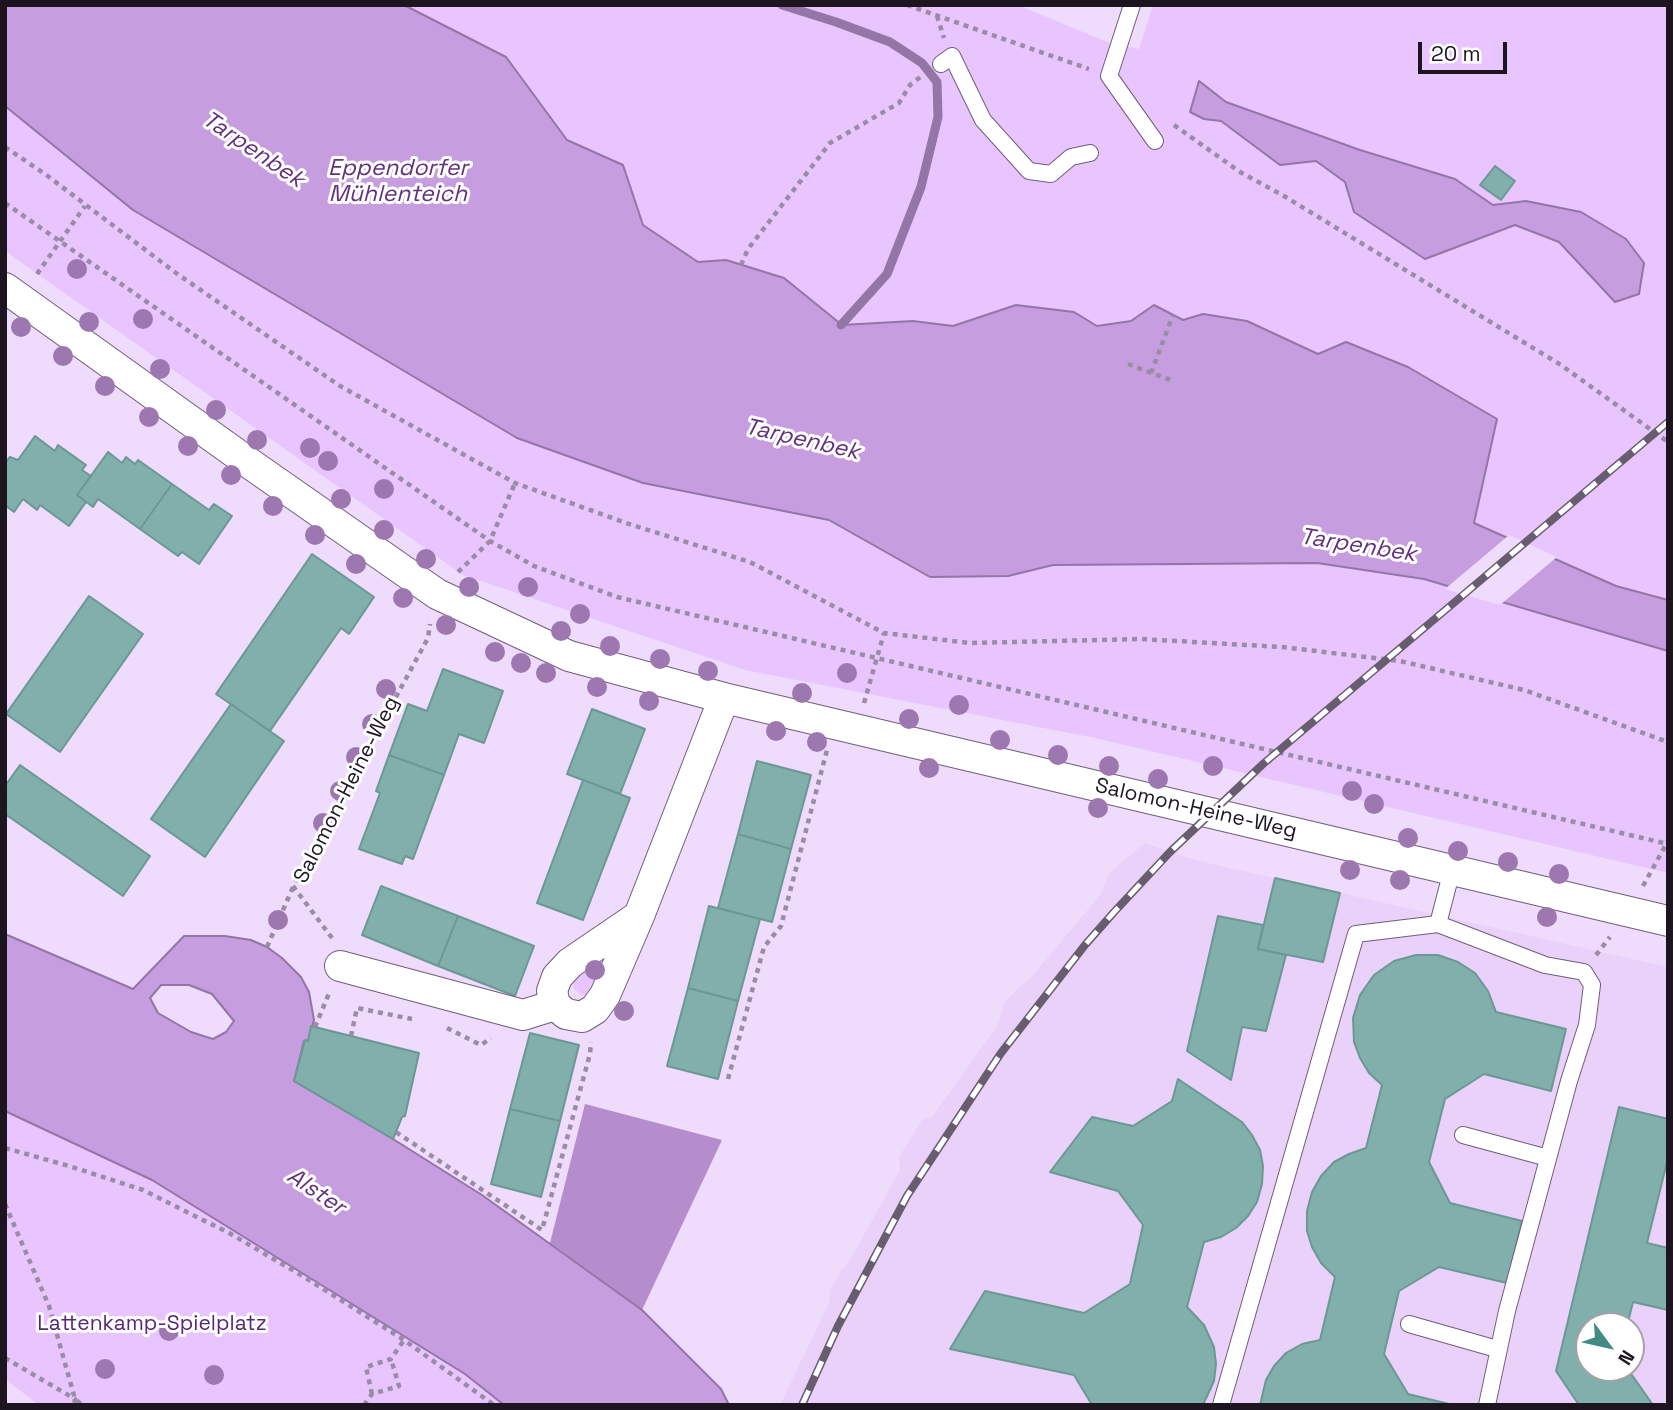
<!DOCTYPE html>
<html>
<head>
<meta charset="utf-8">
<style>
	body { margin:0 }
	#map { position:relative; width:1673px; height:1410px; overflow:hidden; background:#efdbfc; font-family:"Space Grotesk",sans-serif }
	canvas { display:block }
	.frame { position:absolute; inset:0; border:7px solid #1c1520; pointer-events:none }
	.north { position:absolute; left:1575px; top:1312px; width:70px; height:70px; box-sizing:border-box; background:#fff; border:2px solid #a4a1a6; border-radius:50%; rotate:123deg; font-size:19px; font-weight:700; line-height:28px; text-align:center; color:#1c1520 }
	.north::after { content:''; display:block; margin:auto; width:24px; height:32px; background:#438a85; clip-path:polygon(50% 0,100% 100%,50% 72%,0 100%) }
	.scale { position:absolute; left:1418px; top:42px; width:89px; height:32px; box-sizing:border-box; border:4px solid #1c1520; border-top:0; padding-left:9px; font-size:21px; line-height:24px; white-space:nowrap; color:#1c1520; -webkit-text-stroke:5px #fff; paint-order:stroke }
</style>
</head>
<body>
<div id="map">
<canvas width="1673" height="1410"></canvas>
<div class="frame"></div>
<div class="north">N</div>
<div class="scale">20 m</div>
</div>
<script>
const ctx = document.querySelector('canvas').getContext('2d');
ctx.lineJoin = 'round';
function fill(path, color) { ctx.fillStyle = color; ctx.fill(path, 'evenodd'); }
const shape = rows => new Path2D(rows.map(r => 'M' + r).join(''));
function stroke(path, color, width, dash) { ctx.strokeStyle = color; ctx.lineWidth = width; ctx.lineCap = dash ? 'butt' : 'round'; ctx.setLineDash(dash || []); ctx.stroke(path); }
function label(font, color, halo, rows, align = 'center') {
  ctx.font = font + ' "Space Grotesk",sans-serif'; ctx.lineWidth = 6; ctx.setLineDash([]); ctx.textBaseline = 'middle'; ctx.strokeStyle = halo; ctx.fillStyle = color; for (const [text, x, y, turn = 0] of rows) {
    ctx.save(); ctx.translate(x, y); ctx.rotate((+turn || 0) * Math.PI / 180); ctx.textAlign = isNaN(turn) ? turn : align; if (halo) ctx.strokeText(text, 0, 0); ctx.fillText(text, 0, 0); ctx.restore();
  }
}
fill(shape([
	[1145,843,1185,857,1221,866,1668,967,1668,1405,780,1405,829,1303,830,1291,841,1270,849,1262,900,1170,899,1157,922,1120,932,1117,998,1025,1004,1004,1017,989,1028,981,1101,894,1109,873],
	[1589,1326,1631,1326,1631,1368,1589,1368]
]), '#ead1f9');
fill(shape([
	[404,5,1018,5,1107,42,1139,49,1153,5,1668,5,1668,600,1616,586,1474,523,1318,354,1247,321,1203,314,1183,320,1154,305,1131,321,1097,326,1074,312,1016,305,953,326,913,321,841,325,784,278,726,260,698,262,643,225,623,165,567,140,506,57],
	[5,106,133,210,517,438,643,483,829,520,930,577,1008,576,1053,565,1317,563,1424,579,1668,651,1668,873,1095,738,745,670,463,575,5,251],
	[602,958,606,962,589,996,582,995,573,988,574,973],
	[5,1111,152,1180,465,1374,504,1405,39,1405,5,1379]
]), '#e8c5ff');
fill(shape([
	[585,1104,722,1140,642,1310,550,1243]
]), '#b58dcd');
const water = shape([
	[5,5,404,5,506,57,567,140,623,165,643,225,698,262,726,260,784,278,842,325,913,321,953,326,1016,305,1074,312,1097,326,1131,321,1154,305,1183,320,1203,314,1247,321,1318,354,1346,342,1408,367,1497,419,1474,523,1616,586,1668,600,1668,651,1424,579,1317,563,1053,565,1008,576,930,577,829,520,643,483,517,438,133,210,5,106,5,5],
	[1199,81,1226,102,1360,150,1455,179,1493,205,1526,201,1581,212,1626,239,1644,263,1639,294,1615,302,1559,242,1515,225,1425,259,1354,212,1345,182,1316,161,1280,165,1221,121,1204,119,1190,112,1199,81],
	[5,934,133,989,184,936,225,936,251,940,267,947,282,958,301,977,309,992,314,1020,308,1041,304,1041,294,1081,393,1139,482,1195,642,1310,721,1389,729,1405,504,1405,465,1374,152,1180,5,1111,5,934],
	[161,985,189,985,212,994,234,1021,226,1032,213,1039,191,1032,158,1013,150,998,161,985]
]);
fill(water, '#c69edf');
stroke(water, '#9375a6', 2);
fill(shape([
	[1509,535,1557,557,1500,605,1445,589]
]), '#efdbfc');
stroke(shape([
	[782,5,836,22,890,42,922,63,937,82,938,117,921,187,887,274,841,325]
]), '#9375a6', 9);
const building = shape([
	[1495,166,1515,181,1501,200,1480,185,1495,166],
	[35,436,55,451,58,445,86,465,82,470,91,476,77,495,86,502,69,526,40,505,37,510,23,499,14,512,5,505,5,463,10,457,18,460,35,436],
	[108,452,122,463,126,457,135,464,138,460,172,484,140,529,98,499,93,507,77,495,108,452],
	[172,484,209,510,214,504,232,516,199,564,182,552,178,556,140,529,172,484],
	[312,554,374,597,349,634,341,628,270,731,216,694,312,554],
	[89,596,143,634,60,752,6,714,89,596],
	[443,669,503,691,484,743,459,734,444,775,389,755,408,704,427,711,443,669],
	[231,704,284,741,205,857,151,819,231,704],
	[592,709,645,729,620,794,567,774,592,709],
	[389,755,444,775,413,859,405,856,402,864,359,849,380,793,376,791,389,755],
	[757,761,811,775,791,849,738,834,757,761],
	[20,765,150,856,123,896,5,814,5,786,20,765],
	[583,780,630,798,583,920,537,903,583,780],
	[738,834,791,849,772,922,718,908,738,834],
	[1275,878,1340,893,1323,962,1258,949,1275,878],
	[381,886,458,916,438,966,362,935,381,886],
	[709,906,760,919,738,1001,688,988,709,906],
	[458,916,534,946,515,996,438,966,458,916],
	[1218,916,1263,925,1258,949,1286,955,1266,1031,1242,1027,1231,1080,1187,1051,1218,916],
	[1416,955,1438,955,1458,962,1475,973,1488,991,1496,1012,1566,1029,1551,1091,1484,1074,1445,1099,1429,1162,1450,1203,1522,1221,1507,1283,1439,1267,1399,1291,1384,1354,1408,1394,1453,1405,1260,1405,1266,1380,1274,1366,1286,1353,1302,1344,1320,1340,1335,1277,1321,1263,1312,1247,1307,1231,1307,1211,1312,1192,1321,1176,1334,1162,1349,1154,1366,1148,1382,1085,1369,1073,1360,1058,1354,1042,1353,1018,1360,995,1374,975,1394,961,1416,955],
	[688,988,738,1001,718,1079,667,1066,688,988],
	[311,1026,419,1053,405,1116,402,1117,393,1139,294,1081,305,1040,308,1041,311,1026],
	[530,1033,579,1045,560,1121,510,1109,530,1033],
	[1178,1079,1242,1122,1252,1135,1260,1150,1263,1166,1262,1184,1257,1202,1248,1216,1236,1228,1221,1237,1204,1242,1187,1307,1204,1325,1214,1347,1216,1364,1214,1381,1203,1405,1092,1405,1074,1375,950,1349,985,1291,1084,1313,1130,1284,1143,1225,1118,1191,1050,1172,1092,1117,1133,1126,1172,1101,1178,1079],
	[1619,1107,1668,1119,1668,1158,1647,1243,1668,1248,1668,1310,1633,1302,1627,1326,1589,1326,1589,1368,1627,1368,1653,1405,1579,1405,1556,1371,1619,1107],
	[510,1109,560,1121,541,1197,491,1184,510,1109]
]);
fill(building, '#81afab');
stroke(building, '#6b9894', 2);
const lane = shape([
	[1132,5,1109,76,1155,141],
	[941,64,952,56,983,120,1029,171,1051,174,1071,157,1090,153],
	[1438,924,1452,870],
	[1463,1135,1548,1158],
	[1409,1324,1497,1349],
	[1221,1405,1356,934,1438,924,1545,965,1584,972,1592,985,1587,1025,1569,1081,1507,1311,1487,1405]
]);
const street = shape([
	[5,288,252,465,437,594,569,656,724,698,1668,921],
	[639,916,605,995,595,1009,582,1017,566,1014,555,1005,552,991,557,977,570,963,639,916],
	[639,916,724,698],
	[340,966,523,1015,555,1005]
]);
stroke(lane, '#6f5e7a', 18);
stroke(street, '#6f5e7a', 32);
stroke(shape([
	[907,5,1089,69],
	[937,16,944,38],
	[1174,125,1240,172,1284,196,1561,365,1668,442],
	[5,147,45,174,176,273,340,386,515,483,629,524,750,562,884,633,970,643,1141,639,1282,647,1400,661,1524,690,1668,742],
	[5,203,490,541,534,566,617,597,1668,844],
	[741,265,748,249,830,143,899,103,910,85,923,75],
	[37,274,85,206],
	[1128,364,1173,381],
	[1151,373,1173,315],
	[458,572,490,541,515,483],
	[864,703,884,633],
	[1643,886,1668,841],
	[332,938,293,886,428,638,430,624],
	[267,947,293,887],
	[1596,955,1610,937],
	[315,1027,330,991],
	[447,1028,481,1045,491,1038],
	[351,1036,357,1008,412,1019],
	[728,1079,764,947,781,926,827,750],
	[396,1132,542,1230,590,1054,591,1042],
	[5,1148,69,1166,143,1190,229,1233,301,1275,404,1340,494,1405],
	[5,1204,49,1306,75,1399,82,1405],
	[5,1358,75,1399,74,1405],
	[372,1394,366,1367,391,1359,404,1340],
	[364,1405,372,1394,399,1386,391,1359]
]), '#9a8ca4', 4.5, [5, 5]);
stroke(lane, '#fff', 16);
stroke(street, '#fff', 30);
const rail = shape([
	[802,1405,838,1326,907,1196,1001,1053,1085,945,1115,911,1170,852,1263,764,1668,422]
]);
stroke(rail, '#685d6f', 8);
stroke(rail, '#fff', 5, [16]);
ctx.fillStyle = '#9c77b0';
for (const [x, y] of [
	[77,269],
	[143,319],
	[89,322],
	[21,327],
	[63,356],
	[160,369],
	[105,386],
	[216,410],
	[149,417],
	[257,440],
	[188,446],
	[310,448],
	[328,461],
	[231,475],
	[384,489],
	[341,499],
	[273,506],
	[384,530],
	[315,535],
	[426,559],
	[356,564],
	[469,587],
	[528,587],
	[403,598],
	[580,614],
	[446,625],
	[561,631],
	[610,646],
	[495,652],
	[660,659],
	[521,663],
	[708,671],
	[546,673],
	[847,673],
	[597,687],
	[386,689],
	[802,693],
	[649,701],
	[959,705],
	[909,719],
	[372,724],
	[776,731],
	[1000,740],
	[817,742],
	[1058,755],
	[356,757],
	[1109,766],
	[1213,766],
	[929,768],
	[1158,779],
	[340,791],
	[1352,791],
	[1374,804],
	[1098,808],
	[323,823],
	[1408,838],
	[1458,851],
	[1508,862],
	[1350,870],
	[1559,874],
	[1400,880],
	[1547,917],
	[278,920],
	[595,970],
	[624,1011],
	[169,1331],
	[105,1369],
	[214,1375]
]) { ctx.beginPath(); ctx.arc(x, y, 10, 0, 2 * Math.PI); ctx.fill(); }
label('21px', '#1c1520', '#fff', [
	["Salomon-Heine-Weg",347,790,-63],
	["Salomon-Heine-Weg",1196,809,13]
]);
label('21px', '#582672', '#fff', [
	["Lattenkamp-Spielplatz",152,1324]
]);
label('italic 23px', '#63317d', '#fff', [
	["Tarpenbek",253,150,34],
	["Eppendorfer",398,169],
	["Mühlenteich",398,195],
	["Tarpenbek",802,440,13],
	["Tarpenbek",1358,546,9],
	["Alster",316,1192,34]
]);
</script>
</body>
</html>
